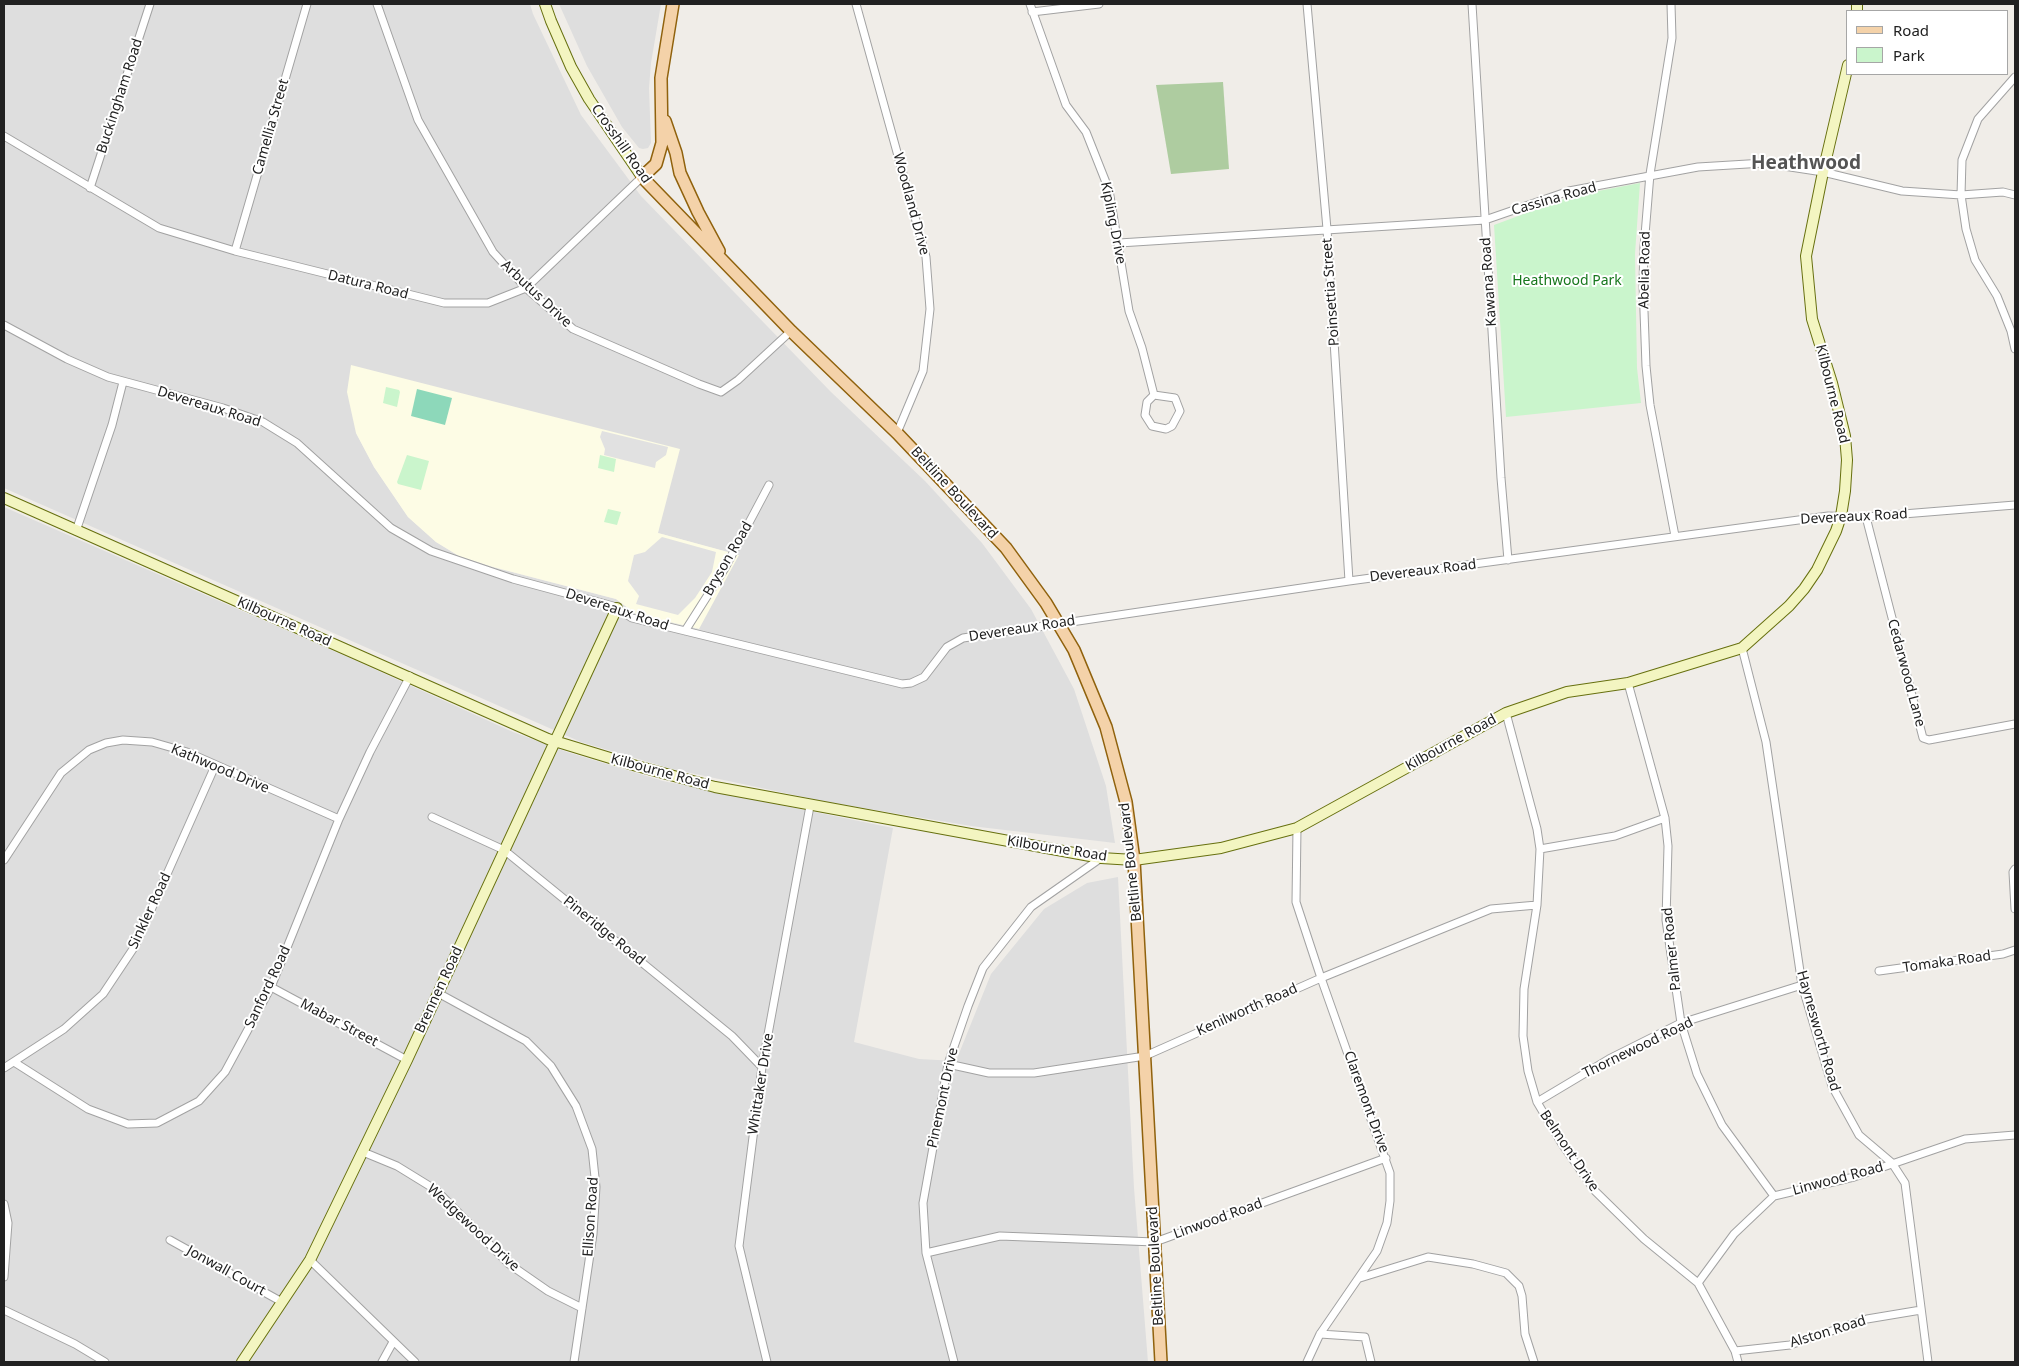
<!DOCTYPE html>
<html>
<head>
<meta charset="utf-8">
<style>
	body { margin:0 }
	#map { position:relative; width:2019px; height:1366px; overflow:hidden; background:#f0ede8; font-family:"Noto Sans",sans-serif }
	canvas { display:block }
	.frame { position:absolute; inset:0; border:5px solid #212121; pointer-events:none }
	.legend { position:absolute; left:1846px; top:10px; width:162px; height:65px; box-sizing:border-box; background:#fff; border:1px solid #a6a6a6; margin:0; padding:6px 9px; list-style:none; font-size:15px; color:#212121 }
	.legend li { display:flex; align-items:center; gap:10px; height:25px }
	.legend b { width:25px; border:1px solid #a6a6a6 }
</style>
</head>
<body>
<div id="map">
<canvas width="2019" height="1366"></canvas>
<div class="frame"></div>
<ul class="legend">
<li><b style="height:6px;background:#f4d2a9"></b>Road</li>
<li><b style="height:14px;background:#caf5cc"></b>Park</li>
</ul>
</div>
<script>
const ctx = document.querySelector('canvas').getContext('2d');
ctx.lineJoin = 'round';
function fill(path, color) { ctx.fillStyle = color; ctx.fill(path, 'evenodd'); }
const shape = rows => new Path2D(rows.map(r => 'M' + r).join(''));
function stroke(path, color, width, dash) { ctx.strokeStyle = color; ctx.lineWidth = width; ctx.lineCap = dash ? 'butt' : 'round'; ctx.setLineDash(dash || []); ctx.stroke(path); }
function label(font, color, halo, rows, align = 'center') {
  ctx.font = font + ' "Noto Sans",sans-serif'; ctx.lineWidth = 4; ctx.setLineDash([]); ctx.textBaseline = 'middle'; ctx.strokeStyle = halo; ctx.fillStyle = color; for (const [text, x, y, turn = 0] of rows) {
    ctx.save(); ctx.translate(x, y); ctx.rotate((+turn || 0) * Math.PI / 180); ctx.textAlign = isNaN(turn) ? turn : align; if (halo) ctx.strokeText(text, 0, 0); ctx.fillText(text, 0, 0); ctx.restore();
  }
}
fill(shape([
	[4,4,530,4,533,14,581,115,641,196,831,392,925,481,982,543,1031,609,1074,689,1106,786,1115,843,971,826,827,802,672,769,581,742,4,488],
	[356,433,658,533,738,555,629,609,616,599,493,567,459,556,436,542,408,517,374,467],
	[559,4,661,4,651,63,649,88,651,143,648,148,643,149,639,148,622,127,587,66],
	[4,507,352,659,513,732,567,752,663,781,893,828,854,1042,919,1059,956,1061,991,974,1044,909,1087,883,1118,877,1134,1188,1148,1362,4,1362]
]), '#dedede');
fill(shape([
	[351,365,680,449,658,533,739,555,699,629,636,614,616,599,493,567,459,556,436,542,408,517,374,467,356,433,347,392]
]), '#fdfce5');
fill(shape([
	[1223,82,1229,169,1171,174,1156,85]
]), '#aecca0');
fill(shape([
	[1640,183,1635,254,1637,368,1641,403,1506,417,1494,225,1572,196],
	[386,387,399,390,400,392,397,407,383,403],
	[407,455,429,461,421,490,398,484,397,482],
	[600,455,616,459,614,472,598,468],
	[608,509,621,512,617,525,604,522]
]), '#caf5cc');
fill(shape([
	[417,389,452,398,445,425,411,416]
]), '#8dd8ba');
fill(shape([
	[602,431,668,447,666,455,656,462,655,468,604,455,605,449,600,437],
	[662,537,716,552,712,572,695,598,678,615,636,604,639,596,628,581,634,555,645,552]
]), '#e1e1e1');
const street = shape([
	[377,4,418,120,493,252,526,288,573,329,699,384,721,392,738,380,791,331],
	[856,4,926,257,930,309,923,371,897,433],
	[1030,4,1066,105,1086,132,1109,190,1129,311,1142,348,1154,395],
	[1307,4,1327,229,1349,581],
	[1472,4,1501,478,1508,560],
	[1671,4,1672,38,1650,174,1644,247,1643,284,1646,366,1650,405,1675,536],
	[1032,12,1099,4],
	[2015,77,1978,119,1962,160,1961,195,1966,229,1975,260,1997,296,2011,331,2015,349],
	[4,136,159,228,235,251,444,303,488,303,526,288,642,177],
	[90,188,150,4],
	[1119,243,1485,220,1569,191,1698,167,1764,163,1823,172,1902,191,1961,195,2003,192,2015,195],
	[235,251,307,4],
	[4,325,67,359,108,377,223,408,263,422,297,443,391,528,431,551,513,579,613,606,632,618,902,684,911,683,924,677,947,647,963,638,1349,581,1828,516,1866,517,2015,505],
	[1154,395,1175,398,1180,411,1172,426,1166,429,1152,426,1145,415,1147,402,1154,395],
	[1866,517,1923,738,1929,740,2015,724],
	[76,531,112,425,123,382],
	[685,631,725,568,769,485],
	[1742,648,1766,742,1802,985,1832,1086,1859,1135,1892,1163,1905,1183,1928,1362],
	[1628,683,1665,818,1668,846,1666,920,1681,1023,1697,1074,1722,1125,1774,1196],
	[1506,713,1537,829,1540,849,1537,905,1524,989,1523,1036,1528,1071,1537,1102,1562,1144,1595,1191,1644,1239,1698,1283,1735,1351,1738,1362],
	[432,817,504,850,732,1036,762,1067],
	[1297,828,1296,902,1321,978,1390,1173,1390,1201,1387,1223,1377,1251,1320,1334,1307,1362],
	[1540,849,1615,836,1665,818],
	[4,860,61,773,89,750,106,743,123,740,152,742,187,752,339,819],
	[2015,869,2013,872,2015,909],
	[1879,971,2003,954,2015,950],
	[271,987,407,1060],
	[438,993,526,1041,551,1066,576,1106,592,1149,596,1187,593,1234,574,1362],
	[14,1062,88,1109,128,1124,157,1123,199,1101,225,1072,271,987,339,819,370,752,410,676],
	[948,1064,989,1073,1034,1073,1145,1056,1321,978,1491,909,1537,905],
	[4,1068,64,1029,103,994,135,946,215,766],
	[1537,1102,1609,1059,1681,1023,1802,985],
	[363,1152,397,1166,436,1190,509,1264,548,1291,582,1308],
	[4,1204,8,1223,4,1277],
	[170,1240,282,1302],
	[926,1253,1000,1236,1155,1242,1386,1158],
	[310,1260,415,1362],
	[1360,1278,1428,1257,1473,1264,1506,1273,1519,1286,1522,1296,1525,1334,1534,1362],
	[1698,1283,1734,1234,1774,1196,1854,1177,1965,1139,2015,1135],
	[4,1310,75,1344,105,1362],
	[1320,1334,1365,1337,1371,1362],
	[1735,1351,1790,1345,1867,1319,1921,1310],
	[382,1362,393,1342],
	[767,1362,739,1246,762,1067,810,806],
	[954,1362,926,1253,923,1203,948,1064,968,1006,983,968,1031,907,1101,858]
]);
const secondary = shape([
	[545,4,551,21,571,67,589,99,642,177],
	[1857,11,1857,4],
	[4,498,548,739,633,765,715,787,1101,858,1134,860,1221,848,1297,828,1506,713,1567,692,1628,683,1742,648,1789,606,1804,589,1817,570,1836,531,1841,516,1845,491,1847,460,1845,436,1832,383,1812,319,1806,256,1823,172,1848,65],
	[242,1362,310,1260,407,1060,617,608]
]);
const primary = shape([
	[673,4,661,78,662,143,656,164,642,177,791,331,897,433,1006,548,1046,603,1074,650,1106,727,1126,802,1134,860,1161,1362],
	[665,121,676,153,680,173,698,212,719,251]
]);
stroke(street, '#a2a2a2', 9);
stroke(secondary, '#67700f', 12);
stroke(primary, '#90620d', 14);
stroke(street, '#fff', 7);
stroke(secondary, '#f3f5c1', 10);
stroke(primary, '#f4d2a9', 11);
label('14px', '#212121', '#fff', [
	["Buckingham Road",120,96,-72],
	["Camellia Street",271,127,-74],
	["Crosshill Road",621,144,55],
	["Cassina Road",1554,199,-16],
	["Woodland Drive",911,204,75],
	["Kipling Drive",1113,223,79],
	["Abelia Road",1645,270,-89],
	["Kawana Road",1489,282,-94],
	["Datura Road",368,285,14],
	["Poinsettia Street",1331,292,-94],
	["Arbutus Drive",536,294,43],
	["Kilbourne Road",1832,394,76],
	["Devereaux Road",209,407,17],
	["Beltline Boulevard",954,493,47],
	["Devereaux Road",1854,517,-3],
	["Bryson Road",728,559,-60],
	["Devereaux Road",1423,571,-7],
	["Devereaux Road",617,610,18],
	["Kilbourne Road",284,622,24],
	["Devereaux Road",1022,629,-9],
	["Cedarwood Lane",1906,673,75],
	["Kilbourne Road",1451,743,-29],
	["Kathwood Drive",220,769,23],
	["Kilbourne Road",660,772,15],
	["Kilbourne Road",1057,849,9],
	["Beltline Boulevard",1131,862,-96],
	["Sinkler Road",150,911,-65],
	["Pineridge Road",604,931,39],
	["Palmer Road",1672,949,-96],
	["Tomaka Road",1947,962,-8],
	["Sanford Road",268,987,-65],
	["Brennen Road",439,990,-65],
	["Kenilworth Road",1247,1010,-24],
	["Mabar Street",339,1023,28],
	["Haynesworth Road",1818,1031,74],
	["Thornewood Road",1638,1048,-26],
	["Whittaker Drive",761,1084,-81],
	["Pinemont Drive",943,1098,-78],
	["Claremont Drive",1366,1102,70],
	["Belmont Drive",1569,1151,56],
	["Linwood Road",1838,1179,-15],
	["Ellison Road",591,1217,-86],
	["Linwood Road",1218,1219,-20],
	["Wedgewood Drive",473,1228,43],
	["Beltline Boulevard",1156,1266,-93],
	["Jonwall Court",226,1271,29],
	["Alston Road",1828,1332,-17]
]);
label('14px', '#16771c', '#fff', [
	["Heathwood Park",1567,281]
]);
label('bold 19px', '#545454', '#fff', [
	["Heathwood",1806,164]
]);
</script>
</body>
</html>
